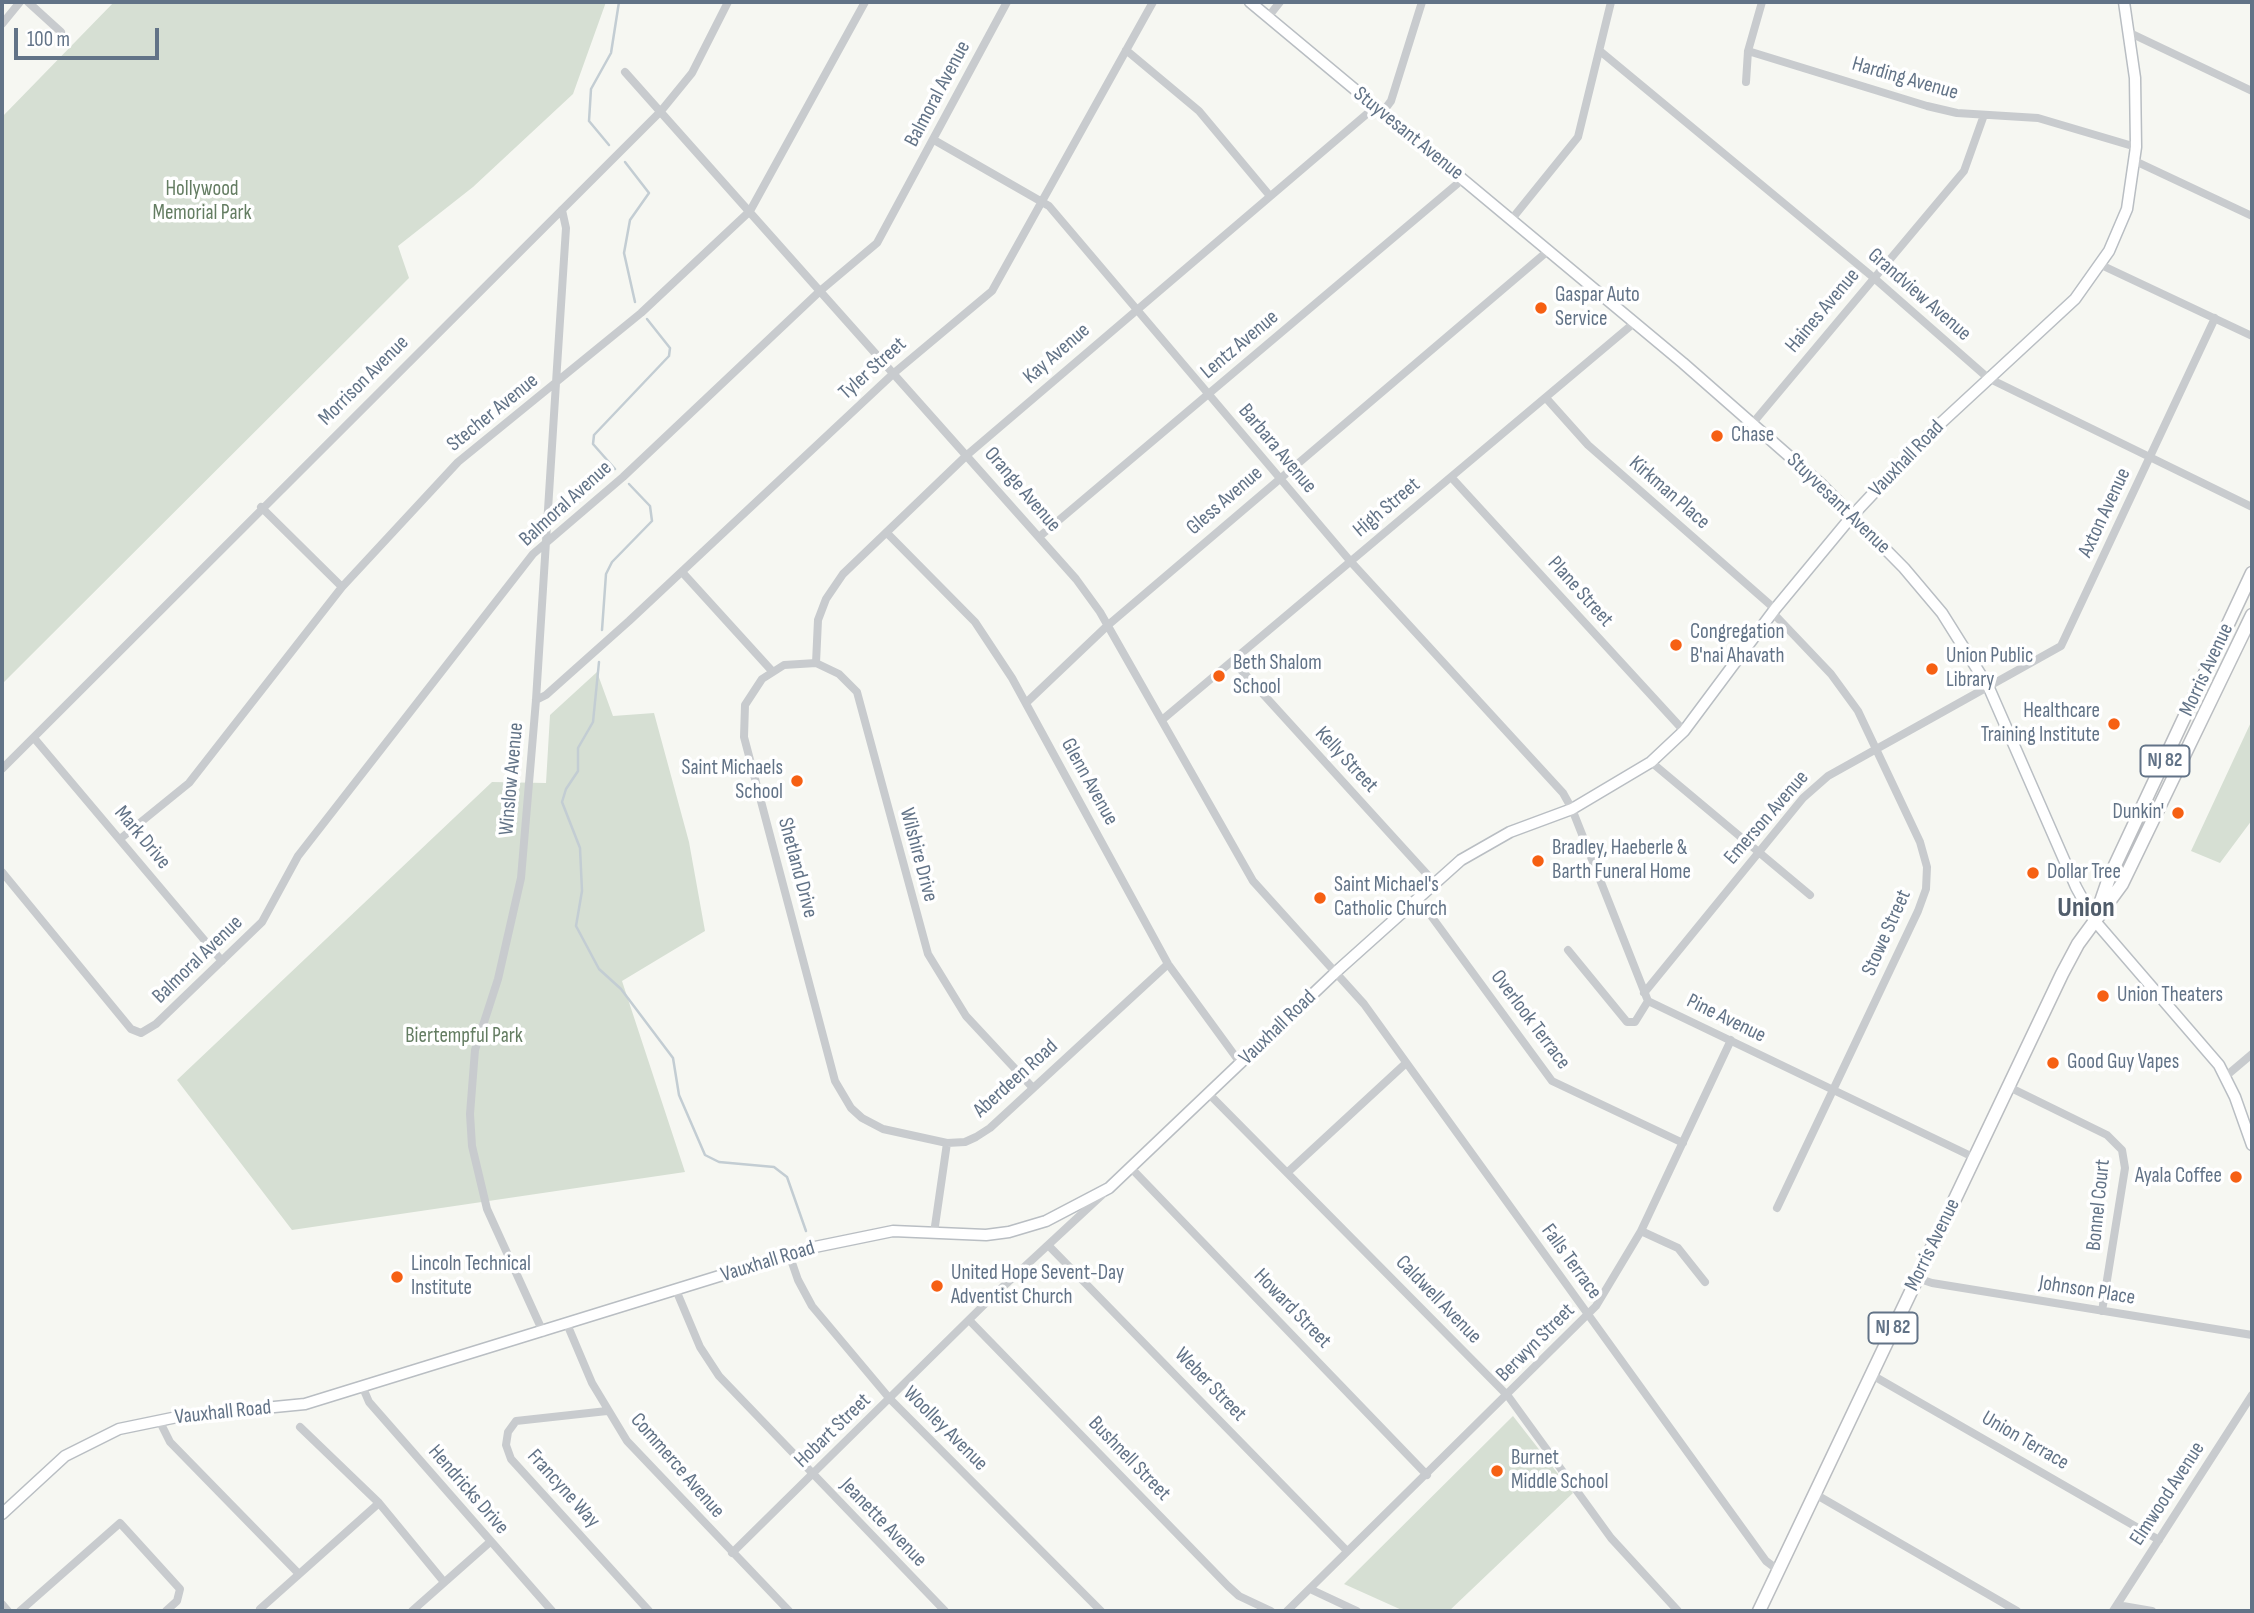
<!DOCTYPE html>
<html>
<head>
<meta charset="utf-8">
<style>
	body { margin:0 }
	#map { position:relative; width:2254px; height:1613px; overflow:hidden; background:#f6f7f2; font-family:"Sofia Sans Condensed",sans-serif }
	canvas { display:block }
	.frame { position:absolute; inset:0; border:4px solid #627387; pointer-events:none }
	.scale { position:absolute; left:14px; top:28px; width:145px; height:32px; box-sizing:border-box; border:4px solid #627387; border-top:0; padding-left:9px; font-size:21px; line-height:24px; white-space:nowrap; color:#627387; -webkit-text-stroke:5px #fff; paint-order:stroke }
</style>
</head>
<body>
<div id="map">
<canvas width="2254" height="1613"></canvas>
<div class="frame"></div>
<div class="scale">100 m</div>
</div>
<script>
const ctx = document.querySelector('canvas').getContext('2d');
ctx.lineJoin = 'round';
function fill(path, color) { ctx.fillStyle = color; ctx.fill(path, 'evenodd'); }
const shape = rows => new Path2D(rows.map(r => 'M' + r).join(''));
function stroke(path, color, width, dash) { ctx.strokeStyle = color; ctx.lineWidth = width; ctx.lineCap = dash ? 'butt' : 'round'; ctx.setLineDash(dash || []); ctx.stroke(path); }
function label(font, color, halo, rows, align = 'center') {
  ctx.font = font + ' "Sofia Sans Condensed",sans-serif'; ctx.lineWidth = 7; ctx.setLineDash([]); ctx.textBaseline = 'middle'; ctx.strokeStyle = halo; ctx.fillStyle = color; for (const [text, x, y, turn = 0] of rows) {
    ctx.save(); ctx.translate(x, y); ctx.rotate((+turn || 0) * Math.PI / 180); ctx.textAlign = isNaN(turn) ? turn : align; if (halo) ctx.strokeText(text, 0, 0); ctx.fillText(text, 0, 0); ctx.restore();
  }
}
fill(shape([
	[114,2,606,2,573,94,473,187,398,246,409,278,2,684,2,117],
	[597,672,613,716,654,713,689,842,705,931,622,981,685,1172,292,1230,177,1080,492,782,546,783,550,715],
	[2252,720,2252,820,2220,863,2191,851],
	[1513,1416,1573,1493,1449,1611,1404,1611,1344,1584]
]), '#d6dfd3');
stroke(shape([
	[609,145,589,121,591,89,611,53,619,2],
	[625,162,649,193,630,220,624,253,635,302],
	[615,469,593,444,594,435,669,356,670,348,647,319],
	[602,630,606,574,612,562,652,521,650,506,629,484],
	[599,662,593,722,578,748,578,771,566,789,562,802,580,848,582,891,576,926,599,969,621,989,673,1058,679,1095,705,1155,719,1162,774,1167,787,1177,806,1231]
]), '#c3cdd3', 2.5);
const secondary = shape([
	[1250,2,1683,363,1822,485,1904,568,1942,613,1989,688,2076,887,2094,920,2219,1065,2235,1097,2252,1145],
	[2,1514,65,1456,119,1429,182,1416,305,1404,810,1248,893,1231,986,1235,1009,1232,1046,1221,1109,1188,1337,971,1461,860,1510,832,1572,809,1651,762,1684,731,1775,609,1852,516,1928,435,2075,299,2109,251,2127,209,2136,147,2135,78,2124,2]
]);
const primary = shape([
	[2097,913,2109,878,2252,573],
	[1759,1611,2062,974,2078,944,2122,884,2252,615]
]);
stroke(secondary, '#b9bec3', 13);
stroke(primary, '#babdc1', 15);
stroke(shape([
	[28,2,61,32],
	[1268,17,1280,2],
	[2,24,20,2],
	[2128,32,2252,91],
	[1126,50,1199,111,1270,196],
	[1600,51,1874,278,1988,378,2252,507],
	[1748,51,1927,106,1957,113,2038,118,2136,147],
	[625,72,1076,579,1100,612,1253,881,1364,1004,1766,1561,1778,1570],
	[1746,82,1748,51,1762,2],
	[1382,113,1391,101,1422,2],
	[934,140,1049,206,1351,562,1563,793,1572,809,1648,1001,1975,1158],
	[2135,161,2252,216],
	[1511,220,1578,137,1611,2],
	[2099,264,2252,336],
	[1546,398,1588,445,1775,609],
	[1752,424,1964,171,1984,115],
	[1451,477,1684,731],
	[261,507,342,587],
	[887,533,975,622,1012,678,1168,964,1241,1064],
	[1039,537,1463,179],
	[682,572,772,671],
	[1772,612,1831,674,1858,711,1920,842,1927,867,1926,889,1918,911,1777,1208],
	[1233,661,1434,882],
	[816,663,818,620,826,599,843,574,967,455,1375,107],
	[536,700,546,695,629,621,894,373,992,291,1153,2],
	[1026,703,1107,626,1549,250],
	[1162,720,1634,323],
	[34,738,222,961],
	[1651,762,1810,895],
	[2,769,661,111,692,73,728,2],
	[120,839,189,783,342,587,458,462,641,313,750,211,865,2],
	[2,872,131,1029,141,1033,156,1024,262,922,298,856,533,554,623,477,820,291,877,243,1007,2],
	[1418,898,1552,1081,1683,1143],
	[1568,950,1627,1022,1635,1022,1648,1001],
	[1644,993,1803,798,1828,776,2061,646,2215,318],
	[2226,1076,2252,1054],
	[2009,1087,2107,1135,2122,1150,2125,1168,2102,1311],
	[1033,1088,966,1016,928,954,857,692,839,674,816,663,784,665,762,679,745,705,744,737,835,1081,851,1108,862,1118,883,1129,947,1143,965,1142,976,1137,990,1128,1168,964],
	[1209,1094,1508,1396,1611,1538,1678,1611],
	[1131,1168,1427,1475],
	[1288,1172,1405,1064],
	[1641,1231,1678,1248,1705,1282],
	[934,1233,947,1143],
	[1048,1245,1347,1551],
	[789,1254,798,1280,812,1306,890,1399,1101,1611],
	[1917,1278,1932,1283,2252,1335],
	[676,1290,700,1347,719,1376,945,1611],
	[970,1321,1228,1586,1239,1596,1271,1611],
	[567,1324,592,1383,627,1441,789,1611],
	[543,1332,487,1209,472,1146,470,1114,475,1050,498,979,521,878,536,700,557,367,566,228,562,210],
	[1872,1375,2159,1540],
	[363,1388,369,1402,552,1611],
	[607,1411,516,1421,508,1432,506,1445,511,1459,649,1611],
	[159,1420,170,1442,299,1574],
	[300,1427,379,1503,444,1582],
	[1815,1494,2017,1611],
	[732,1553,993,1296,1102,1195],
	[1310,1589,1357,1611],
	[2,1604,8,1611],
	[2117,1605,2152,1611],
	[260,1609,379,1503],
	[20,1611,120,1523,180,1589,177,1601,166,1611],
	[412,1611,490,1542],
	[1287,1611,1596,1306,1641,1231,1731,1040],
	[2113,1611,2252,1395]
]), '#c8cbce', 8);
stroke(secondary, '#fff', 10);
stroke(primary, '#fff', 12);
for (const [x, y, r, color] of [
	[1541,308,7,"#f66013"],
	[1717,436,7,"#f66013"],
	[1676,645,7,"#f66013"],
	[1932,669,7,"#f66013"],
	[1219,676,7,"#f66013"],
	[2114,724,7,"#f66013"],
	[797,781,7,"#f66013"],
	[2178,813,7,"#f66013"],
	[1538,861,7,"#f66013"],
	[2033,873,7,"#f66013"],
	[1320,898,7,"#f66013"],
	[2103,996,7,"#f66013"],
	[2053,1063,7,"#f66013"],
	[2236,1177,7,"#f66013"],
	[397,1277,7,"#f66013"],
	[937,1286,7,"#f66013"],
	[1497,1471,7,"#f66013"]
]) { const dot = new Path2D(); dot.arc(x, y, r, 0, 2 * Math.PI); ctx.fillStyle = color; ctx.fill(dot); stroke(dot, '#fff', 2.5); }
for (const [x, y, w] of [
	[2165,761,49],
	[1893,1328,49]
]) { const box = new Path2D(); box.roundRect(x - w / 2, y - 15.5, w, 31, 5); ctx.fillStyle = '#fff'; ctx.fill(box); stroke(box, '#627387', 2); }
label('bold 19px', '#627387', null, [
	["NJ 82",2165,761],
	["NJ 82",1893,1328]
]);
label('21px', '#627387', '#fff', [
	["Harding Avenue",1905,79,16],
	["Balmoral Avenue",938,94,-62],
	["Stuyvesant Avenue",1408,134,39],
	["Grandview Avenue",1919,295,41],
	["Haines Avenue",1823,311,-50],
	["Lentz Avenue",1240,345,-40],
	["Kay Avenue",1057,354,-41],
	["Tyler Street",873,369,-42],
	["Morrison Avenue",364,381,-45],
	["Stecher Avenue",493,413,-39],
	["Barbara Avenue",1277,449,50],
	["Vauxhall Road",1907,459,-46],
	["Orange Avenue",1022,490,49],
	["Kirkman Place",1669,493,41],
	["Gless Avenue",1225,501,-41],
	["Balmoral Avenue",566,504,-42],
	["Stuyvesant Avenue",1838,504,44],
	["High Street",1387,508,-40],
	["Axton Avenue",2105,513,-65],
	["Plane Street",1580,592,48],
	["Morris Avenue",2207,670,-65],
	["Kelly Street",1346,760,47],
	["Winslow Avenue",512,779,-85],
	["Glenn Avenue",1089,782,61],
	["Emerson Avenue",1767,818,-49],
	["Mark Drive",142,838,50],
	["Wilshire Drive",918,855,75],
	["Shetland Drive",797,868,75],
	["Stowe Street",1887,933,-66],
	["Balmoral Avenue",198,960,-44],
	["Pine Avenue",1726,1019,26],
	["Overlook Terrace",1530,1020,53],
	["Vauxhall Road",1278,1028,-44],
	["Aberdeen Road",1016,1079,-42],
	["Bonnel Court",2099,1205,-84],
	["Morris Avenue",1933,1245,-64],
	["Vauxhall Road",768,1262,-17],
	["Falls Terrace",1571,1262,54],
	["Johnson Place",2087,1291,9],
	["Caldwell Avenue",1438,1300,46],
	["Howard Street",1292,1309,46],
	["Berwyn Street",1536,1343,-45],
	["Weber Street",1210,1385,46],
	["Vauxhall Road",223,1413,-6],
	["Woolley Avenue",945,1429,45],
	["Hobart Street",833,1431,-44],
	["Union Terrace",2025,1441,30],
	["Bushnell Street",1129,1459,46],
	["Commerce Avenue",677,1466,49],
	["Francyne Way",563,1489,48],
	["Hendricks Drive",468,1490,49],
	["Elmwood Avenue",2168,1494,-57],
	["Jeanette Avenue",883,1523,46]
]);
label('21px', '#647d62', '#fff', [
	["Hollywood",202,190],
	["Memorial Park",202,214],
	["Biertempful Park",464,1037]
]);
label('21px', '#627387', '#fff', [
	["Gaspar Auto",1555,296],
	["Service",1555,320],
	["Chase",1731,436],
	["Congregation",1690,633],
	["B'nai Ahavath",1690,657],
	["Union Public",1946,657],
	["Library",1946,681],
	["Beth Shalom",1233,664],
	["School",1233,688],
	["Healthcare",2100,712,"right"],
	["Training Institute",2100,736,"right"],
	["Saint Michaels",783,769,"right"],
	["School",783,793,"right"],
	["Dunkin'",2164,813,"right"],
	["Bradley, Haeberle &",1552,849],
	["Barth Funeral Home",1552,873],
	["Dollar Tree",2047,873],
	["Saint Michael's",1334,886],
	["Catholic Church",1334,910],
	["Union Theaters",2117,996],
	["Good Guy Vapes",2067,1063],
	["Ayala Coffee",2222,1177,"right"],
	["Lincoln Technical",411,1265],
	["Institute",411,1289],
	["United Hope Sevent-Day",951,1274],
	["Adventist Church",951,1298],
	["Burnet",1511,1459],
	["Middle School",1511,1483]
], 'left');
label('bold 28px', '#515d6b', '#fff', [
	["Union",2086,909]
]);
</script>
</body>
</html>
